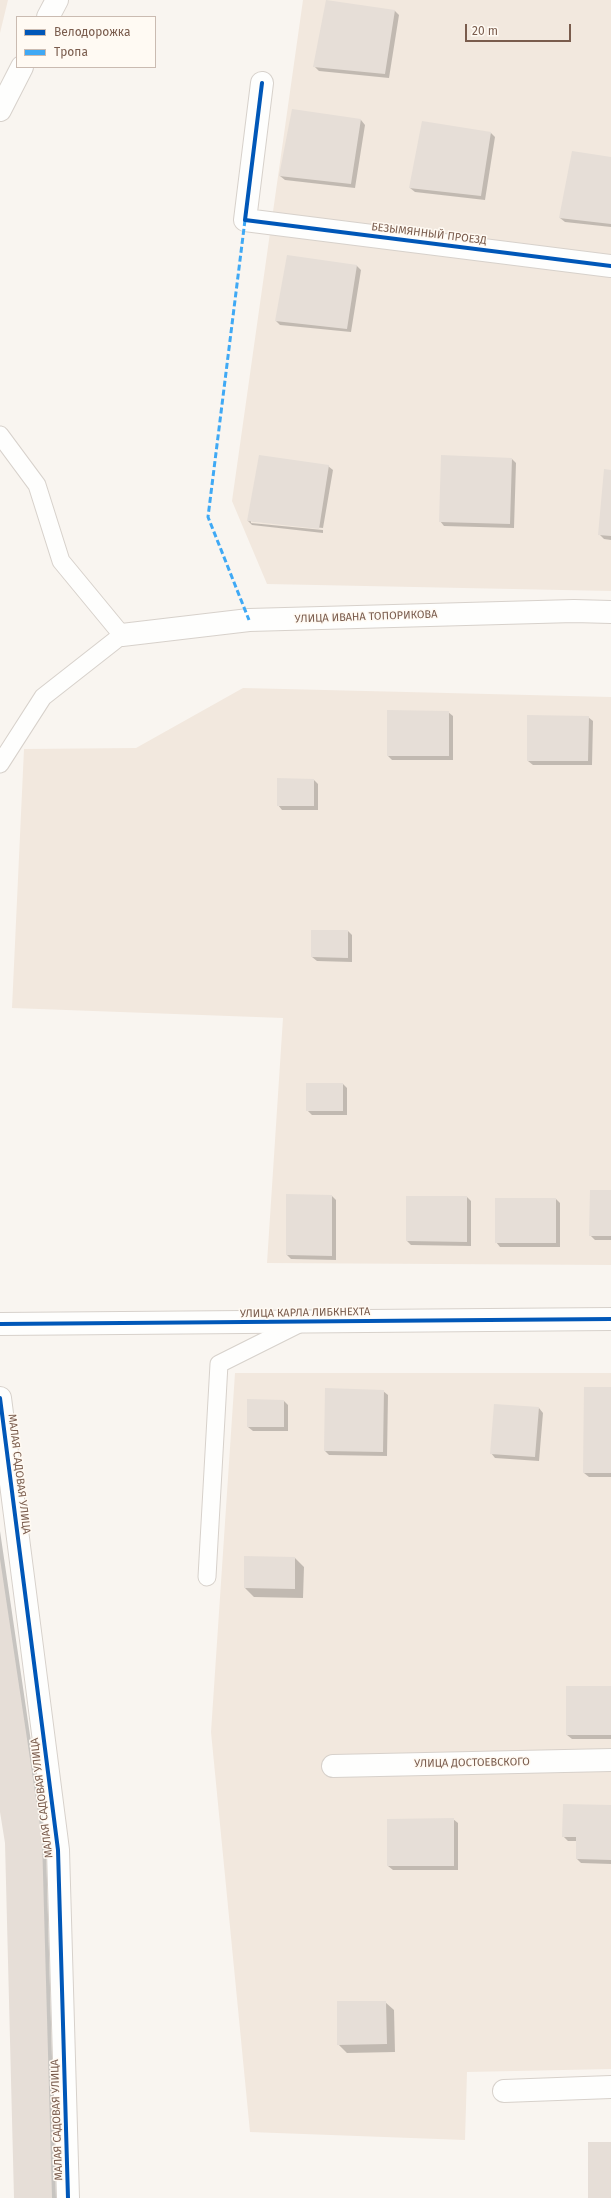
<!DOCTYPE html>
<html>
<head>
<meta charset="utf-8">
<style>
	body { margin:0 }
	#map { position:relative; width:611px; height:2198px; overflow:hidden; background:#f9f5f0; font-family:"Fira Sans",sans-serif }
	canvas { display:block }
	.legend { position:absolute; left:16px; top:16px; width:140px; height:52px; box-sizing:border-box; background:#fffaf3; border:1px solid #cabbb1; margin:0; padding:5px 7px; list-style:none; font-size:12px; color:#7a5c4d }
	.legend li { display:flex; align-items:center; gap:8px; height:20px }
	.legend b { width:20px; border:1px solid #cabbb1 }
	.scale { position:absolute; left:465px; top:24px; width:106px; height:18px; box-sizing:border-box; border:2px solid #7a5c4d; border-top:0; padding-left:5px; font-size:12px; line-height:14px; white-space:nowrap; color:#7a5c4d; -webkit-text-stroke:3px #fffaf3; paint-order:stroke }
</style>
</head>
<body>
<div id="map">
<canvas width="611" height="2198"></canvas>
<ul class="legend">
<li><b style="height:5px;background:#0057b8"></b>Велодорожка</li>
<li><b style="height:5px;background:#3fa9f5"></b>Тропа</li>
</ul>
<div class="scale">20 m</div>
</div>
<script>
const ctx = document.querySelector('canvas').getContext('2d');
ctx.lineJoin = 'round';
function fill(path, color) { ctx.fillStyle = color; ctx.fill(path, 'evenodd'); }
const shape = rows => new Path2D(rows.map(r => 'M' + r).join(''));
function stroke(path, color, width, dash) { ctx.strokeStyle = color; ctx.lineWidth = width; ctx.lineCap = dash ? 'butt' : 'round'; ctx.setLineDash(dash || []); ctx.stroke(path); }
function label(font, color, halo, rows, align = 'center') {
  ctx.font = font + ' "Fira Sans",sans-serif'; ctx.lineWidth = 3; ctx.setLineDash([]); ctx.textBaseline = 'middle'; ctx.strokeStyle = halo; ctx.fillStyle = color; for (const [text, x, y, turn = 0] of rows) {
    ctx.save(); ctx.translate(x, y); ctx.rotate((+turn || 0) * Math.PI / 180); ctx.textAlign = isNaN(turn) ? turn : align; if (halo) ctx.strokeText(text, 0, 0); ctx.fillText(text, 0, 0); ctx.restore();
  }
}
fill(shape([
	[0,0,8,0,0,33],
	[303,0,611,0,611,591,267,584,232,501],
	[243,688,611,697,611,1265,267,1263,283,1018,12,1008,24,749,136,748],
	[235,1373,611,1373,611,2069,467,2072,465,2140,250,2132,211,1732]
]), '#f2e8de');
fill(shape([
	[327,1,395,11,399,15,389,78,319,71,314,66],
	[293,111,361,120,365,125,355,188,285,180,280,176],
	[491,133,495,137,485,200,415,192,410,188],
	[611,158,611,227,565,222,560,218],
	[356,265,361,270,351,332,280,325,276,321],
	[512,459,516,463,514,528,444,526,440,521],
	[328,466,333,470,323,528,251,521,251,523,323,530,323,533,252,525,248,521],
	[611,471,611,540,604,539,600,535],
	[448,712,453,716,453,760,392,760,388,756],
	[588,717,593,721,592,765,533,765,528,761],
	[314,780,318,784,318,810,282,810,278,805],
	[312,931,348,931,352,935,352,962,317,961,312,957],
	[343,1084,347,1088,347,1115,312,1115,307,1110],
	[611,1191,611,1240,595,1240,590,1235],
	[332,1196,336,1200,336,1260,291,1259,287,1255],
	[467,1197,471,1201,471,1246,411,1245,407,1241],
	[556,1199,560,1203,560,1247,500,1247,496,1242],
	[611,1388,611,1477,589,1477,584,1473],
	[383,1391,388,1395,387,1456,329,1455,325,1451],
	[284,1401,288,1405,288,1431,253,1431,248,1427],
	[539,1408,543,1413,539,1461,495,1458,491,1453],
	[0,1531,46,1844,56,2198,15,2198,6,1843,0,1805],
	[295,1558,304,1567,303,1598,254,1597,245,1588],
	[611,1687,611,1739,572,1739,567,1735],
	[611,1806,611,1864,581,1863,577,1859,577,1841,568,1841,563,1836],
	[453,1819,458,1823,458,1870,393,1870,388,1866],
	[385,2002,394,2010,395,2052,347,2053,338,2044]
]), '#0003');
fill(shape([
	[326,0,395,10,385,74,313,67],
	[292,109,361,119,351,184,279,176],
	[422,121,491,132,481,196,409,188],
	[572,151,611,157,611,224,559,218],
	[287,255,357,265,347,329,275,321],
	[259,455,329,465,319,529,247,521],
	[441,455,512,458,510,524,439,522],
	[604,469,611,470,611,536,598,535],
	[387,710,449,711,449,756,387,756],
	[527,715,589,716,588,761,527,761],
	[277,778,314,779,314,806,277,806],
	[311,930,348,930,348,958,311,957],
	[306,1083,343,1083,343,1111,306,1111],
	[590,1190,611,1190,611,1236,589,1236],
	[286,1194,332,1195,332,1256,286,1255],
	[406,1196,467,1196,467,1242,406,1241],
	[495,1198,556,1198,556,1243,495,1243],
	[584,1387,611,1387,611,1473,583,1473],
	[325,1388,384,1390,383,1452,324,1451],
	[247,1399,284,1400,284,1427,247,1427],
	[494,1404,539,1407,535,1457,490,1454],
	[244,1556,295,1557,295,1589,244,1588],
	[0,1559,42,1839,52,2198,14,2198,5,1843,0,1812],
	[566,1686,611,1686,611,1735,566,1735],
	[563,1804,611,1805,611,1860,576,1859,576,1837,562,1837],
	[454,1818,454,1866,387,1866,387,1819],
	[337,2001,386,2001,387,2044,337,2045],
	[588,2142,611,2142,611,2198,588,2198]
]), '#e6ded7');
const service = shape([
	[0,435,37,485,61,561,122,635,43,697,0,764],
	[207,1577,219,1364,303,1322]
]);
const minor = shape([
	[48,17,57,0],
	[262,83,245,220,611,266],
	[0,110,22,67],
	[122,635,249,620,574,611,611,612],
	[0,1398,58,1850,68,2198],
	[333,1766,611,1760],
	[504,2091,611,2087]
]);
const tertiary = shape([
	[0,1324,611,1319]
]);
stroke(service, '#d7d1cb', 19);
stroke(minor, '#d7d1cb', 24);
stroke(tertiary, '#d7d1cb', 24);
stroke(service, '#fefefd', 17);
stroke(minor, '#fefefd', 22);
stroke(tertiary, '#fefefd', 22);
stroke(shape([
	[245,220,208,517,249,620]
]), '#3fa9f5', 3, [6, 3]);
stroke(shape([
	[262,83,245,220,611,266],
	[0,1324,611,1319],
	[0,1398,58,1850,68,2198]
]), '#0057b8', 4);
label('11px', '#7a5c4d', '#fffaf3', [
	["БЕЗЫМЯННЫЙ ПРОЕЗД",429,234,7],
	["УЛИЦА ИВАНА ТОПОРИКОВА",366,617,-2],
	["УЛИЦА КАРЛА ЛИБКНЕХТА",305,1313,-1],
	["МАЛАЯ САДОВАЯ УЛИЦА",19,1474,83],
	["УЛИЦА ДОСТОЕВСКОГО",472,1763,-1],
	["МАЛАЯ САДОВАЯ УЛИЦА",42,1798,-97],
	["МАЛАЯ САДОВАЯ УЛИЦА",57,2120,-92]
]);
</script>
</body>
</html>
